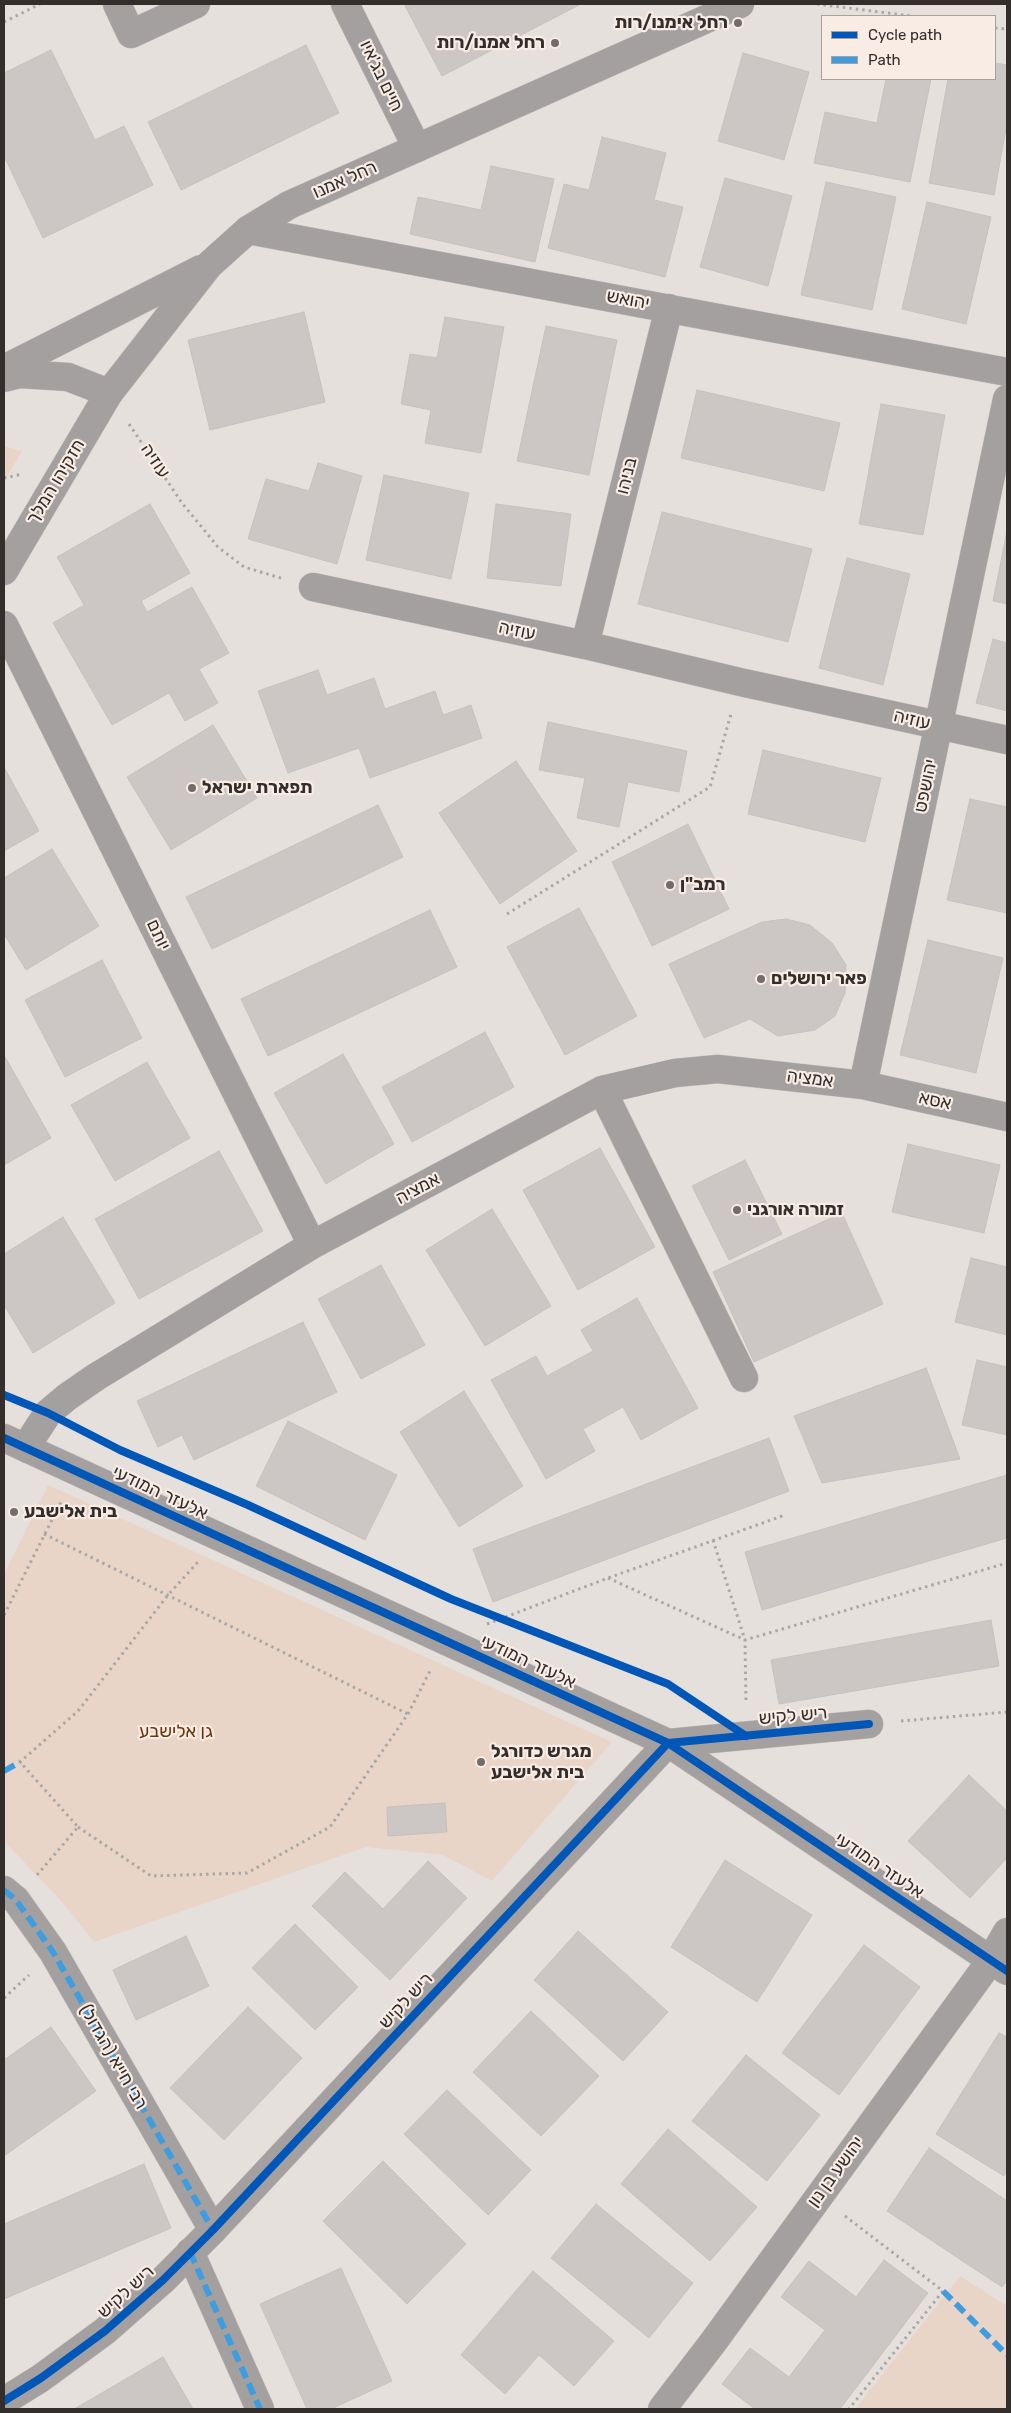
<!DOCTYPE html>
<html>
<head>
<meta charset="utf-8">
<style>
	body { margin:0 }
	#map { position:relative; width:1011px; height:2413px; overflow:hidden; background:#e6e0dc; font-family:Rubik,sans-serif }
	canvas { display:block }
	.frame { position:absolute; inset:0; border:5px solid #332e2c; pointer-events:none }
	.legend { position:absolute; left:821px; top:15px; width:175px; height:65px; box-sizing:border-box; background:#f8ece5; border:1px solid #a9a09b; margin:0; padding:6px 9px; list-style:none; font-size:15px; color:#332e2c }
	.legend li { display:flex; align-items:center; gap:10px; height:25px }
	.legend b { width:25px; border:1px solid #a9a09b }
</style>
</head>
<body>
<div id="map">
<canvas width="1011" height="2413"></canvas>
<div class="frame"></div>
<ul class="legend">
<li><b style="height:6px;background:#0057b8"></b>Cycle path</li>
<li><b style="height:6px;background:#3e9de1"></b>Path</li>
</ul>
</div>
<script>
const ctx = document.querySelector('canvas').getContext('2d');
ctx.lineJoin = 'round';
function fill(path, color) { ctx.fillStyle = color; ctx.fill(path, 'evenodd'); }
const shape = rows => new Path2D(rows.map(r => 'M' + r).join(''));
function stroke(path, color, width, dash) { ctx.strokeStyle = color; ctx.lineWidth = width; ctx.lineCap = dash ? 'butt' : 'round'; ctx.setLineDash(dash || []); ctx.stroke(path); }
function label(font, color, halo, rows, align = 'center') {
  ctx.font = font + ' Rubik,Heebo,sans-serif'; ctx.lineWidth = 4.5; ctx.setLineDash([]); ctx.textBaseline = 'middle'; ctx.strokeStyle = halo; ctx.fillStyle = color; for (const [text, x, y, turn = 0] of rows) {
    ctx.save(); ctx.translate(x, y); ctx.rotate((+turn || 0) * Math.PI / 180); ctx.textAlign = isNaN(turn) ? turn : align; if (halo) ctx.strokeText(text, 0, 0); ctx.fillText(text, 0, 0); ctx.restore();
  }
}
fill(shape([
	[4,446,22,451,4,482],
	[48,1485,612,1742,492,1881,443,1855,366,1847,94,1942,63,1903,4,1841,4,1574],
	[960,2276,1007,2306,1007,2409,855,2409]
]), '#e9d4c8');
const building = shape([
	[404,4,581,4,442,76,404,4],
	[306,45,339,113,181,190,148,122,306,45],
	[51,50,95,140,124,126,153,185,43,238,4,156,4,73,51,50],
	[743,53,809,72,784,160,718,141,743,53],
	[995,63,1007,65,1007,123,994,195,929,183,948,79,995,79,995,63],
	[886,79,931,79,910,182,814,163,825,112,877,123,886,79],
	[602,137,666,153,654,200,683,207,665,277,548,248,564,184,589,190,602,137],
	[491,166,554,179,535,262,410,234,418,197,481,210,491,166],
	[725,178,792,196,768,286,700,267,725,178],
	[826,182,896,197,872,310,801,295,826,182],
	[927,202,991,217,966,324,902,309,927,202],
	[304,312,325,402,210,430,188,340,304,312],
	[445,317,504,327,481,453,425,443,431,410,401,404,410,354,437,358,445,317],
	[546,326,617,340,589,475,517,461,546,326],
	[697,390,840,423,824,491,681,458,697,390],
	[881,404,945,415,923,535,859,524,881,404],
	[318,463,362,476,337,564,248,539,266,479,309,491,318,463],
	[384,475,469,493,451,579,366,560,384,475],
	[150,504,190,573,141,601,147,612,192,587,229,653,199,669,218,703,185,721,169,693,112,725,53,623,84,605,57,557,150,504],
	[496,504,571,514,561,586,487,578,496,504],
	[662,512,812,549,788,642,638,604,662,512],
	[1007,531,1007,604,993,601,1007,531],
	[847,558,910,574,883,685,819,668,847,558],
	[993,639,1007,643,1007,711,976,703,993,639],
	[318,670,327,695,374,678,385,709,435,691,443,715,471,705,482,738,370,778,359,748,288,773,258,691,318,670],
	[548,722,687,751,679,792,628,782,619,827,577,818,585,778,539,770,548,722],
	[213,725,257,798,171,850,127,777,213,725],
	[763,750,881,778,865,842,748,814,763,750],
	[516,761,577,851,500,904,439,813,516,761],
	[4,767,39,831,4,851,4,767],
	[970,799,1007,807,1007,913,947,900,970,799],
	[378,805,403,857,212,949,186,897,378,805],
	[688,824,729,909,652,946,612,862,688,824],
	[52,849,99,926,26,970,4,934,4,878,52,849],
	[579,908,637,1016,565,1055,507,947,579,908],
	[430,910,457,967,268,1056,241,999,430,910],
	[786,919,810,925,832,943,846,965,845,993,835,1016,815,1030,778,1036,750,1019,704,1038,669,964,762,922,786,919],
	[928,940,1003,958,976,1073,900,1055,928,940],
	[102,960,142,1038,65,1077,25,1000,102,960],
	[485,1032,514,1087,412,1142,382,1087,485,1032],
	[343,1054,394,1144,326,1184,274,1093,343,1054],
	[4,1055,51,1138,4,1165,4,1055],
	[147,1062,190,1138,115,1181,71,1105,147,1062],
	[908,1144,1000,1165,984,1233,892,1212,908,1144],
	[600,1148,655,1247,578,1290,523,1190,600,1148],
	[219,1151,263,1231,139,1299,95,1219,219,1151],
	[745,1160,782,1234,729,1260,692,1186,745,1160],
	[492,1209,551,1306,485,1346,426,1250,492,1209],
	[842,1213,883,1304,754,1362,713,1272,842,1213],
	[63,1217,115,1303,33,1353,4,1305,4,1254,63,1217],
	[971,1258,1007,1267,1007,1335,955,1322,971,1258],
	[381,1265,425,1345,361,1379,318,1299,381,1265],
	[637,1298,698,1408,641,1440,623,1407,583,1429,595,1451,546,1479,491,1380,536,1356,547,1376,593,1351,581,1330,637,1298],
	[303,1322,337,1392,194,1460,182,1435,158,1447,137,1401,303,1322],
	[977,1360,1007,1367,1007,1435,962,1425,977,1360],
	[926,1368,960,1459,822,1483,794,1416,926,1368],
	[464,1391,523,1486,459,1527,400,1432,464,1391],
	[288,1421,397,1475,365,1540,256,1486,288,1421],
	[769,1438,789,1491,493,1602,473,1549,769,1438],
	[1007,1475,1007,1538,762,1610,745,1552,1007,1475],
	[991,1620,999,1666,779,1704,771,1660,991,1620],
	[969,1775,1007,1811,1007,1858,970,1898,908,1841,969,1775],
	[445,1803,447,1832,388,1836,387,1807,445,1803],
	[725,1860,812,1915,757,2002,671,1947,725,1860],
	[428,1861,467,1898,390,1980,312,1906,345,1872,383,1909,428,1861],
	[295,1924,358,1987,315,2030,252,1968,295,1924],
	[578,1931,668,2012,623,2061,534,1980,578,1931],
	[186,1936,209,1986,136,2020,113,1970,186,1936],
	[864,1945,920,1987,839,2095,782,2053,864,1945],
	[248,2007,302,2058,224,2140,170,2088,248,2007],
	[531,2011,599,2076,541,2136,473,2072,531,2011],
	[51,2027,96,2091,4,2156,4,2060,51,2027],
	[999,2033,1007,2037,1007,2171,1004,2176,936,2134,999,2033],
	[746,2055,820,2115,767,2181,692,2121,746,2055],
	[447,2090,531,2170,488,2215,404,2134,447,2090],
	[668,2129,757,2207,710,2261,621,2184,668,2129],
	[929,2148,1007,2201,1007,2280,1002,2287,887,2211,929,2148],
	[383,2161,466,2244,407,2304,323,2221,383,2161],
	[144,2164,171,2228,4,2299,4,2224,144,2164],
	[596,2204,693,2283,649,2338,551,2258,596,2204],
	[884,2260,928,2293,840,2409,755,2409,722,2384,750,2348,789,2377,825,2330,781,2297,809,2261,856,2297,884,2260],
	[341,2268,392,2381,331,2409,307,2409,260,2304,341,2268],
	[533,2271,614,2341,574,2386,539,2355,505,2394,461,2355,533,2271],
	[163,2357,193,2409,74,2409,95,2397,163,2357]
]);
fill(building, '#ccc7c4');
stroke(building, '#c6c1be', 1);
const minor = shape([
	[117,4,131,34,196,4],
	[345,4,417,148],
	[248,230,1007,372],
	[4,378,20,374,68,377,109,393],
	[313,587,585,645,740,682,1007,740],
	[4,625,312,1245],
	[585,645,669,308],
	[863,1085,1007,399],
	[602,1090,744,1378],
	[28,1449,33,1436,48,1413,67,1397,96,1377,312,1245,602,1090,675,1073,718,1069,863,1085,1007,1117],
	[4,1890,16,1900,53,1952,213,2230],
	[190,2252,260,2409],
	[4,2401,41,2378,105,2331,163,2280,213,2230,668,1743,869,1724],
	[662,2409,714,2341,991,1960,1007,1932]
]);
const tertiary = shape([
	[4,369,201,269],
	[4,571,109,393,209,265,248,230,289,205,740,4],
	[4,1438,668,1743,1007,1971]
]);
stroke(minor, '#c1bcba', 29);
stroke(tertiary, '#c1bcba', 29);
stroke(shape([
	[817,4,911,16],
	[4,22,40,4],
	[995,28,1007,29],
	[129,424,182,503,218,547,244,567,284,579],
	[4,478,23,474],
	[507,914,710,787,731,714],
	[44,1534,408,1714],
	[713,1540,745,1640,746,1703],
	[608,1578,745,1640,1007,1563],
	[4,1615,62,1500],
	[487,1624,608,1578,785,1515],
	[901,1721,1007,1712],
	[78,1827,151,1876,247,1873,330,1827,408,1714,431,1669],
	[37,1875,78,1827,20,1762,78,1711,168,1595,198,1562],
	[4,1998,29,1975],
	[845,2216,943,2291,849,2409]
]), '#aaa8a5', 3, [2.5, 4]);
stroke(minor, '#a4a09f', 28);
stroke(tertiary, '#a4a09f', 28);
stroke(shape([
	[4,1771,20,1762],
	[4,1890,16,1900,53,1952,213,2230],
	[190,2252,260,2409],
	[943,2291,1007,2355]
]), '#3e9de1', 6, [12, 6]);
stroke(shape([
	[4,1395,48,1413,120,1450,248,1505,451,1599,668,1684,746,1736],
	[4,1438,668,1743,1007,1971],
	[4,2401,41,2378,105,2331,163,2280,213,2230,668,1743,869,1724]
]), '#0057b8', 8);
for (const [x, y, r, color] of [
	[738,23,5,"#726c6a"],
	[555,43,5,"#726c6a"],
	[192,788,5,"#726c6a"],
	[670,885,5,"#726c6a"],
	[761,979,5,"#726c6a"],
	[737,1210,5,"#726c6a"],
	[14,1512,5,"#726c6a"],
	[481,1762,5,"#726c6a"]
]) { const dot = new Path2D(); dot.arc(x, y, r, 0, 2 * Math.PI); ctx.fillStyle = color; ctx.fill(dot); stroke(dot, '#f8ece5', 2); }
label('bold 18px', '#332e2c', '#f8ece5', [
	["רחל אימנו/רות",728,23,"right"],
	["רחל אמנו/רות",545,43,"right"],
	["תפארת ישראל",202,788],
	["רמב\"ן",680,885],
	["פאר ירושלים",771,979],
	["זמורה אורגני",747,1210],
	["בית אלישבע",24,1512],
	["מגרש כדורגל",491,1752],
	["בית אלישבע",491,1773]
], 'left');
label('18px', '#332e2c', '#f8ece5', [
	["חיים בג'איו",381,76,64],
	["רחל אמנו",345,180,-24],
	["יהואש",628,300,10],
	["עוזיה",155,461,56],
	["בניהו",627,476,-76],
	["חזקיהו המלך",56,482,-59],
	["עוזיה",517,631,12],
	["עוזיה",912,720,13],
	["יהושפט",926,786,-78],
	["יותם",158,935,64],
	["אמציה",810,1079,7],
	["אסא",935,1101,12],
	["אמציה",418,1189,-28],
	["אלעזר המודעי",160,1493,25],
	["אלעזר המודעי",528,1662,25],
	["ריש לקיש",793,1716,-5],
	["אלעזר המודעי",879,1866,34],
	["ריש לקיש",406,2001,-47],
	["רבי חייא (הגדול)",113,2057,60],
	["יהושע בן נון",836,2172,-54],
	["ריש לקיש",126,2292,-42]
]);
label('18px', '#6b3507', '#f8ece5', [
	["גן אלישבע",176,1732]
]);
</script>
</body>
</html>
